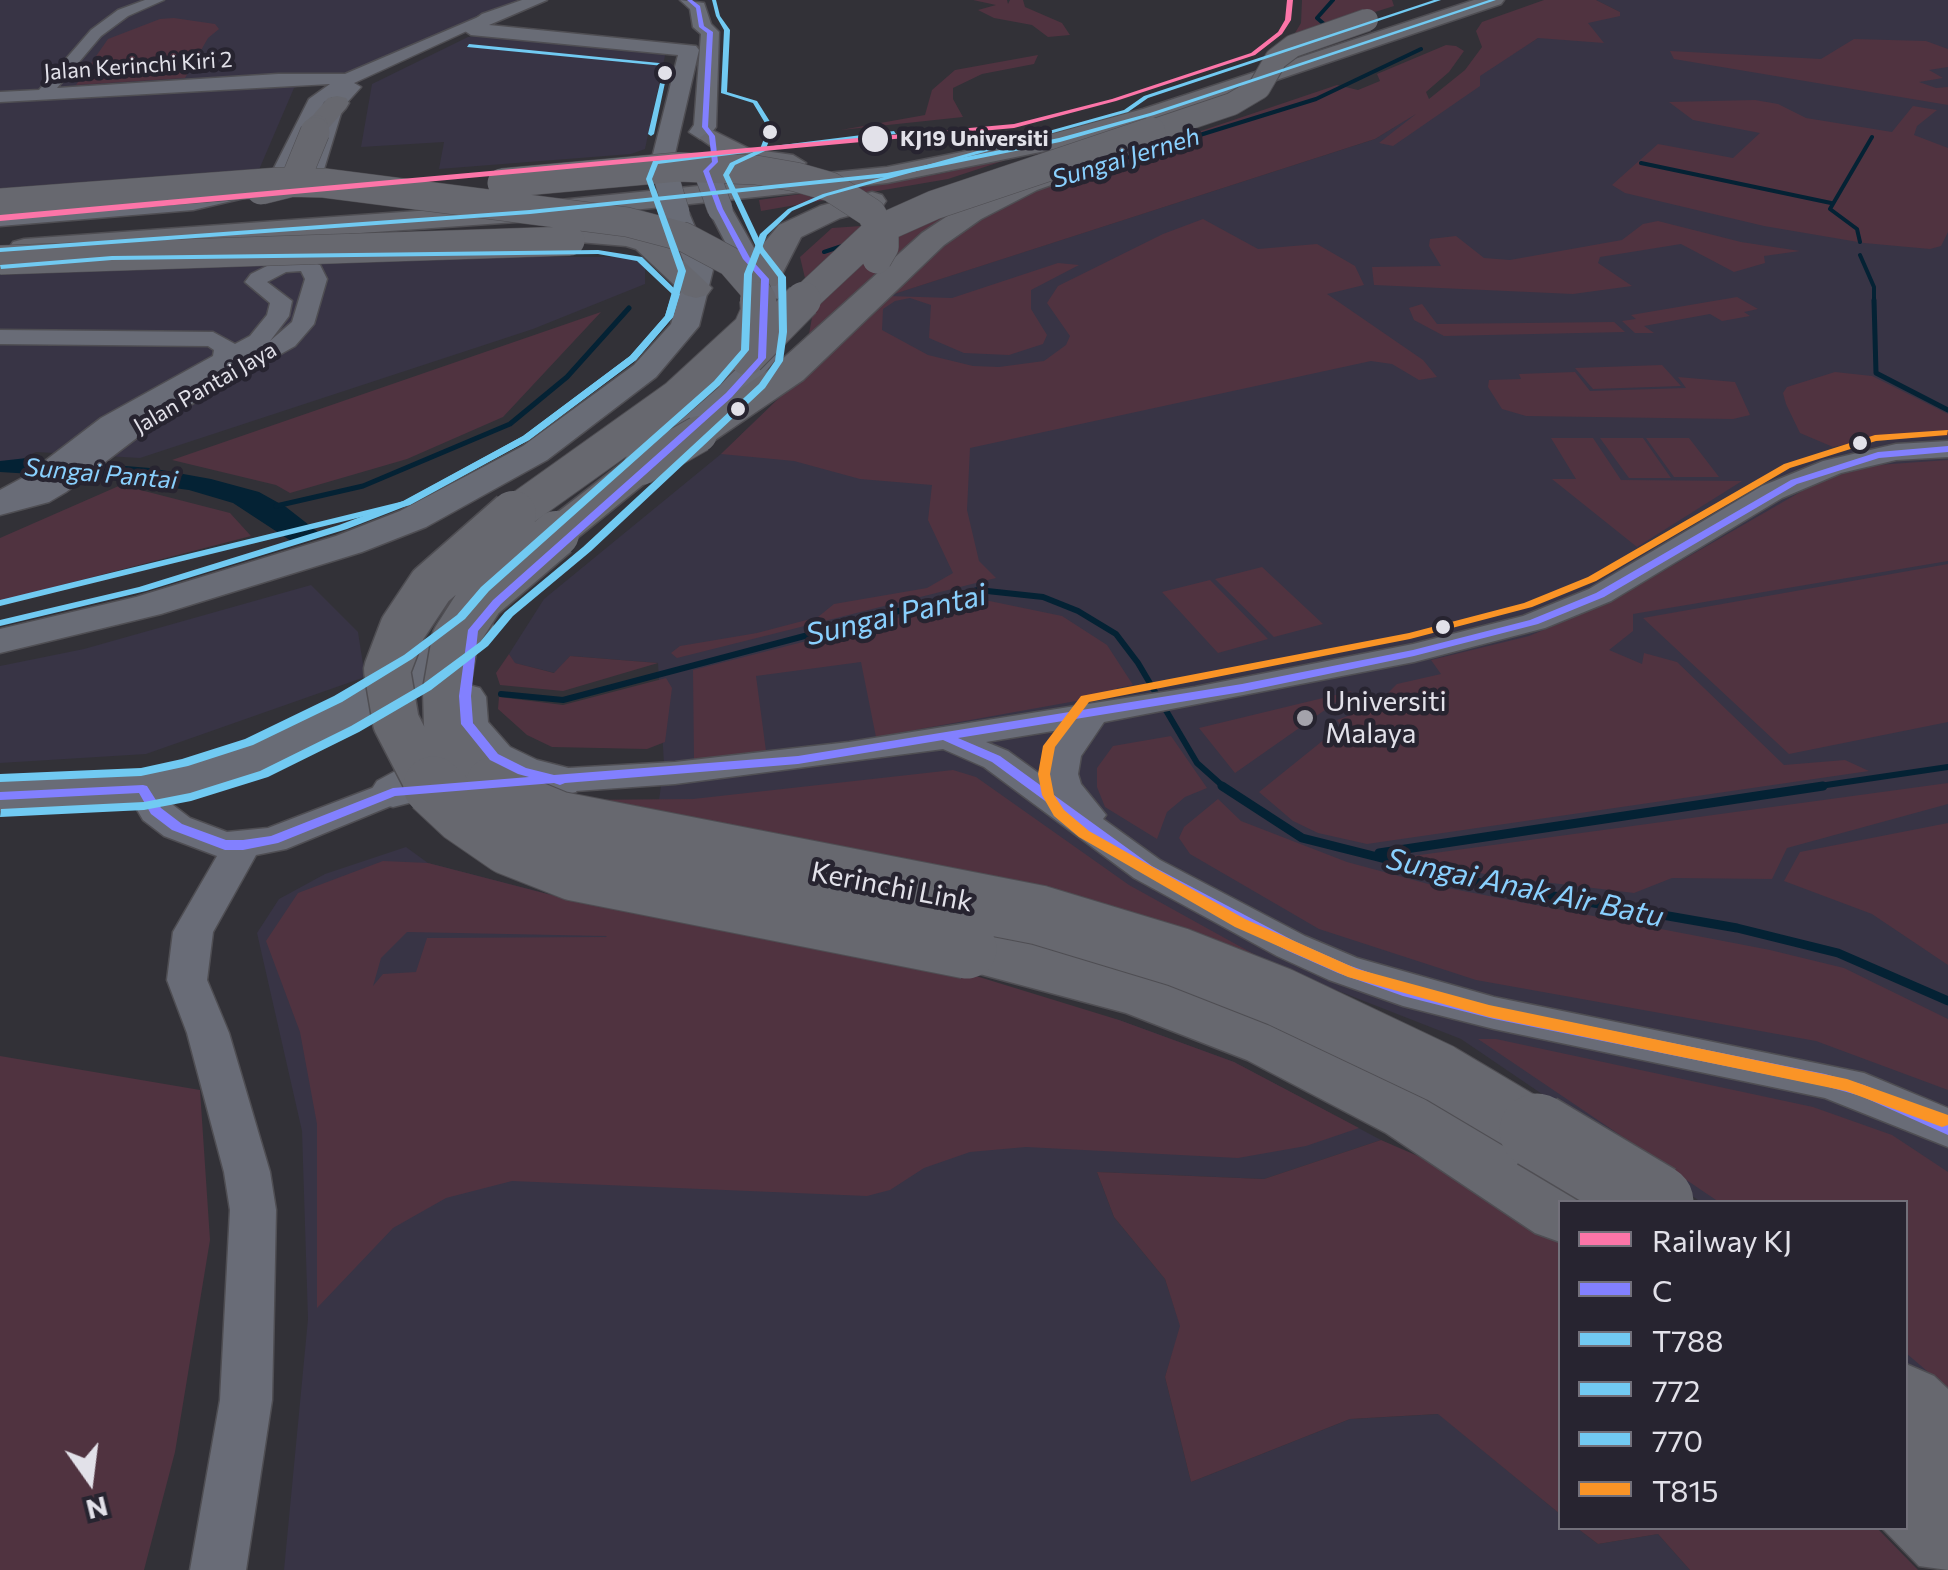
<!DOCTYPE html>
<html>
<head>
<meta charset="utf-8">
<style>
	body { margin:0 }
	#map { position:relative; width:1948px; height:1570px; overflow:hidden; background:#323137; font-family:Commissioner,sans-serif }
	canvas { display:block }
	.legend { position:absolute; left:1558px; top:1200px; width:350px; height:330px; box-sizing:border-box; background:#272430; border:2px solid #72707a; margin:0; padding:12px 18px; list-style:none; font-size:30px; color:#e2e1e9 }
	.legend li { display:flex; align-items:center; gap:20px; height:50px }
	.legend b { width:50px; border:2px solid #72707a }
	.north { position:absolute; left:40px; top:1430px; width:100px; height:100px; -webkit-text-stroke:8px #272430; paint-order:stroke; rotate:166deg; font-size:28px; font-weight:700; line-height:40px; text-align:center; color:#e2e1e9 }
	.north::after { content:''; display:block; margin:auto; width:35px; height:45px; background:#e2e1e9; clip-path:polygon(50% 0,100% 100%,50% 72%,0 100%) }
</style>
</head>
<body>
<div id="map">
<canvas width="1948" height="1570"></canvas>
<ul class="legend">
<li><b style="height:12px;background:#fc75a8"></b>Railway KJ</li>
<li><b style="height:12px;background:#8280ff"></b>C</li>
<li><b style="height:12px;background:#71caf2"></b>T788</li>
<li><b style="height:12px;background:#71caf2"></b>772</li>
<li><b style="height:12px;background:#71caf2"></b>770</li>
<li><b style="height:12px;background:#fa9426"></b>T815</li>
</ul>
<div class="north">N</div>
</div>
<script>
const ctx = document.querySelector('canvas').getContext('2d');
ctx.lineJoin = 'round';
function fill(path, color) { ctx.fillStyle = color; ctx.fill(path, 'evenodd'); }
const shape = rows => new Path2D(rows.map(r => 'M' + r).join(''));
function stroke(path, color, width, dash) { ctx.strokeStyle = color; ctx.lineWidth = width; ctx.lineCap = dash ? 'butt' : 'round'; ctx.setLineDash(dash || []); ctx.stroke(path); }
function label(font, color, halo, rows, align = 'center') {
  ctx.font = font + ' Commissioner,sans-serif'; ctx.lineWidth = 9; ctx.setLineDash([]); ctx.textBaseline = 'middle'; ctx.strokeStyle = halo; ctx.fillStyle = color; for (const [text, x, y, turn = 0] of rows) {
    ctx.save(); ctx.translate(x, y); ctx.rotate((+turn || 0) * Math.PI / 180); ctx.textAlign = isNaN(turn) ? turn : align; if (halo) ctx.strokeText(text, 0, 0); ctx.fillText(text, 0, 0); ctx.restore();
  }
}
fill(shape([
	[0,0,520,0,370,65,294,88,258,172,0,201],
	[1596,0,1948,0,1948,1405,1906,1368,1906,1202,1701,1202,1461,1039,1277,967,656,822,664,764,658,663,570,656,555,673,514,663,509,654,544,599,721,454,884,297,1375,139,1538,38,1571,24,1620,12],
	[487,35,666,51,645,149,631,154,439,169,444,142,361,147,372,84,468,37],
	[366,257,645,257,645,284,533,329,140,458,36,452,0,470,0,275],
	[311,585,358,632,365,677,146,754,0,763,0,666,84,649],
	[406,847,428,863,563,898,1119,1020,1234,1062,1381,1140,1264,1179,1097,1172,1114,1217,1165,1279,1181,1327,1165,1377,1191,1482,1350,1419,1439,1414,1560,1514,1560,1528,1577,1528,1598,1544,1658,1534,1690,1570,284,1570,308,1319,302,1131,257,933,279,899,325,874]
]), '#383445');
fill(shape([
	[973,0,1007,0,1008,4,1010,0,1023,0,1025,7,1062,23,1070,35,1048,37,1032,25,994,18,978,10,996,5],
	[1302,0,1392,0,1394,6,1292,38,1301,23],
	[1544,0,1596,0,1620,12,1620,16,1588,23,1604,43,1538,38,1480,76,1480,86,1393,146,1379,143,1416,114,1375,139,888,296,952,298,1058,263,1079,265,1031,290,1031,309,1047,335,1043,344,1009,355,964,353,929,338,931,305,910,298,895,301,883,309,882,330,928,355,973,366,999,367,1044,361,1066,345,1070,336,1047,303,1058,286,1163,234,1203,219,1258,249,1317,244,1355,266,1364,285,1327,294,1423,360,1437,377,1419,380,1392,364,1371,361,970,448,967,510,979,561,996,578,677,658,671,653,680,646,757,633,818,617,834,604,927,588,953,573,928,520,932,485,860,479,794,461,721,454,834,345,807,345,813,312,800,257,832,228,905,223,994,201,1337,85,1358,90,1380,81,1377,74,1446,45,1456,46,1464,51,1449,72,1426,92,1429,99,1465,70,1482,47,1476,31,1482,22],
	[174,18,215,24,219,29,208,38,185,78,76,85,108,39,160,19],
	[1854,39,1926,41,1948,49,1948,67,1929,70,1943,78,1919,82,1936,88,1948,87,1948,105,1674,59,1670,51,1821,59],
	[1038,55,1034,64,982,74,953,88,953,99,963,117,841,130,925,115,932,90,955,70],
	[1755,100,1778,104,1806,118,1892,132,1913,106,1937,110,1917,126,1914,135,1948,148,1948,232,1941,246,1930,249,1864,243,1764,226,1625,193,1612,185,1658,144,1733,158,1760,133,1693,120,1669,102],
	[1012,158,948,179,761,211,759,200,939,174],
	[1658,221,1741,242,1800,251,1764,256,1765,263,1734,272,1681,244,1600,257,1598,263,1632,286,1573,294,1374,285,1372,267,1441,266,1429,246,1430,239,1456,236,1484,258,1510,260,1622,240,1643,224],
	[1737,297,1758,309,1744,312,1750,316,1722,321,1710,314,1644,326,1654,333,1635,333,1622,321,1636,319,1631,315],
	[1422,304,1437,324,1614,322,1625,332,1444,336,1414,320,1409,308],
	[601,312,503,417,407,459,290,493,276,485,172,460],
	[1662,365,1681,386,1593,389,1575,368],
	[1575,372,1590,391,1686,388,1678,377,1735,382,1750,415,1733,419,1526,416,1502,409,1488,387,1489,380,1521,379,1519,374],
	[1835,372,1872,376,1948,414,1948,436,1861,441,1833,447,1800,433,1786,404,1783,393,1787,387],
	[1551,438,1593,438,1621,480,1742,481,1637,547,1552,479,1576,479],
	[1600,438,1643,438,1671,478,1629,478],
	[1646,438,1689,438,1719,477,1674,477],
	[1948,460,1948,561,1633,614,1633,631,1609,650,1642,664,1644,653,1677,662,1784,765,1845,760,1869,771,1367,844,1318,833,1293,821,1259,792,1341,726,1337,720,1375,706,1397,684,1441,674,1431,660,1529,636,1608,603,1802,491,1835,476,1877,465],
	[121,485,230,513,251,536,0,601,0,538],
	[1948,564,1948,722,1789,754,1643,618],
	[1262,567,1323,624,1274,637,1215,579],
	[1210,580,1268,639,1218,653,1162,592],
	[975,598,1062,616,1107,645,1133,685,1117,688,1115,694,876,737,861,662,756,676,766,751,694,759,693,670],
	[509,654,515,663,554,673,570,656,658,663,563,691,500,685,496,673],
	[666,678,672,688,665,742,647,749,552,747,527,735,498,709,499,697,563,705],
	[1352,691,1235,773,1199,728],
	[1171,736,1207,788,1185,797,1167,812,1157,839,1105,807,1097,787,1097,768,1113,746],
	[953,770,976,777,1129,885,1277,967,572,800,693,799],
	[1948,783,1948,804,1787,848,1772,879,1672,878,1634,893,1494,876,1405,857],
	[1218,799,1241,821,1347,862,1432,885,1770,950,1844,968,1948,1019,1948,1090,1816,1041,1476,980,1319,929,1190,854,1179,838,1184,827],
	[1948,823,1948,965,1872,914,1784,881,1800,852],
	[383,861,428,863,563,898,976,976,1119,1020,1234,1062,1359,1128,1306,1146,1238,1158,1026,1147,970,1152,924,1168,890,1190,867,1196,512,1181,446,1198,393,1228,317,1308,317,1124,300,1032,266,941,298,893],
	[407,932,606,936,607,937,427,938,416,972,383,974,373,986,381,958],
	[1478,1039,1496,1039,1813,1107,1892,1135,1948,1172,1948,1389,1906,1353,1906,1202,1719,1202],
	[0,1056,200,1090,210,1240,175,1452,144,1570,0,1570],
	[1381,1140,1471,1179,1560,1244,1560,1514,1438,1414,1350,1419,1191,1482,1165,1377,1180,1326,1165,1279,1114,1217,1097,1172,1264,1179],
	[1577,1528,1877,1528,1918,1570,1690,1570,1658,1534,1598,1544]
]), '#503340');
fill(shape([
	[27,458,150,468,211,479,259,492,286,507,318,532,291,541,233,503,189,490,98,478,0,472,0,461]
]), '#042234');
stroke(shape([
	[1324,24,1317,18,1333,0],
	[1641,163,1831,203],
	[1074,174,1316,99,1421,49],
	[1860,242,1857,229,1830,209,1872,137],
	[824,252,845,245],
	[1860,255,1874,287,1874,303]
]), '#042234', 4);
stroke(shape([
	[1874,300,1876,373,1948,410],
	[276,506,363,486,510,424,567,377,629,308]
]), '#042234', 5);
stroke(shape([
	[501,694,563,700,978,590,1043,597,1078,611,1116,634,1138,663,1197,763,1225,788],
	[1806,788,1948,767]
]), '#042234', 6);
stroke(shape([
	[1222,786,1302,838,1485,884,1737,928,1838,953,1948,1001],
	[1379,853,1823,786]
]), '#042234', 9);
const minor = shape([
	[145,0,164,0,128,16,101,36,57,88,278,74,345,74,483,15,495,18,354,83,361,87,343,107,321,179,289,187,278,181,253,196,193,210,0,226,0,214,193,198,240,188,273,170,309,99,330,84,0,102,0,92,39,90,91,30,118,10,145,0],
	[332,97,307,171,293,175,290,172,324,102,332,97],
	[304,259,320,265,327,279,314,324,295,346,151,427,66,492,49,502,0,515,0,490,24,477,101,418,213,356,214,350,208,346,0,344,0,330,213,332,235,344,250,336,267,315,270,303,245,282,251,274,275,262,304,259],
	[301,271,305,279,292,322,270,341,289,316,292,301,267,282,286,272,301,271],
	[1948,441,1948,457,1896,460,1841,473,1782,498,1611,601,1545,628,1414,662,1104,722,1081,756,1078,774,1081,784,1106,815,1103,819,1160,860,1305,936,1357,958,1494,997,1864,1073,1948,1108,1948,1147,1825,1098,1494,1029,1403,1006,1329,980,1277,956,1134,878,984,767,943,749,675,784,533,794,521,790,516,782,521,774,533,770,675,762,849,742,1195,687,1413,644,1523,616,1589,589,1762,486,1823,461,1896,444,1948,441],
	[1065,729,1047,755,1044,777,1008,751,986,742,1065,729],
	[143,777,155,781,169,802,190,818,227,832,268,828,393,780,421,778,433,782,439,790,433,798,398,803,286,849,256,855,213,932,207,980,229,1033,270,1172,276,1210,272,1400,246,1570,190,1570,220,1400,230,1210,224,1172,187,1033,167,980,173,932,217,856,164,836,143,820,125,789,131,781,143,777]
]);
const major = shape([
	[522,0,547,0,489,25,696,46,699,50,674,158,679,180,675,185,659,185,652,158,678,55,471,35,462,29,482,14,522,0],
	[680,0,704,3,711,24,719,32,716,127,708,137,700,139,689,132,694,125,701,34,693,27,690,9,680,0],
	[720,202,729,204,758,255,779,279,777,358,740,402,688,449,676,452,664,449,660,442,664,435,718,388,747,356,751,280,734,259,708,209,720,202],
	[677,206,689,213,713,270,699,326,656,377,547,460,426,527,362,552,161,614,0,653,0,629,136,597,336,536,400,511,523,446,634,365,671,324,687,270,665,213,677,206],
	[475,616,489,620,495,628,433,681,361,723,272,768,204,791,143,804,0,811,0,781,143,774,240,748,331,705,403,663,461,620,475,616],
	[465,684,480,688,486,697,488,722,510,747,537,760,576,770,582,781,576,792,560,796,506,781,478,767,468,754,444,782,409,803,393,807,377,803,370,792,377,781,412,762,434,740,455,737,446,724,444,697,450,688,465,684]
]);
const highway = shape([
	[1474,0,1504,0,1501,4,1161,119,1060,148,887,183,530,221,24,257,13,254,9,248,13,242,24,239,530,203,887,167,1056,133,1143,109,1474,0],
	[337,96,346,98,349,103,346,108,326,131,308,131,304,126,308,121,328,98,337,96],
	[712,130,750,149,793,155,806,163,793,171,734,162,699,138,712,130],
	[1069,161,1083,169,1079,175,1037,190,981,219,944,245,803,380,712,442,699,445,686,442,680,434,686,426,777,364,922,233,961,207,1017,178,1069,161],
	[872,192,882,195,886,201,882,207,840,218,801,237,776,286,754,286,749,279,764,243,779,225,820,206,872,192],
	[566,225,629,228,658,237,712,288,707,295,696,298,685,295,636,249,626,246,555,240,551,234,555,228,566,225],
	[641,455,655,459,661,467,655,475,571,543,556,547,541,543,535,534,541,525,627,459,641,455],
	[967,927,1137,968,1291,1024,1432,1093,1585,1189,1591,1202,1560,1202,1560,1242,1535,1233,1386,1133,1247,1060,1126,1013,946,965,937,949,946,933,967,927],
	[1906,1364,1934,1376,1948,1389,1948,1570,1919,1566,1882,1528,1906,1528,1906,1364]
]);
stroke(minor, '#4f4e53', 3);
stroke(major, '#4f4e53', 3);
stroke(highway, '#4f4e53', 3);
fill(minor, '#696c77');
fill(major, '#696c76');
fill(highway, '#67686f');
const majorBridge = shape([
	[708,176,720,209],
	[667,180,677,213]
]);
const highwayBridgeFar5 = shape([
	[314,134,317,126],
	[1143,134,1232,104,1259,88,1276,59,1293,46,1367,20]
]);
const highwayBridgeFar4 = shape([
	[502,183,678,167,756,170,796,177,831,187,871,213,884,236,884,247,877,259],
	[261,190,289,183,297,176,315,132],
	[0,203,279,182,324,183,627,222,684,237,731,262,757,292,758,303],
	[0,260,570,241],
	[800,303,878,230,934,205,1151,132]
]);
const highwayBridgeFar3 = shape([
	[747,357,803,300],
	[641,467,699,434],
	[510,517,677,398,751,330,759,312,758,300]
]);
const highwayBridgeFar2 = shape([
	[436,788,425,778,396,722,387,670,403,628,431,586,513,514],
	[498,788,473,768,458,749,447,724,446,691,455,639,481,598,556,534]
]);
const highwayBridgeFar1 = shape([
	[433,786,463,814,508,845,574,871,967,949],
	[495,786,517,804,558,821,1039,915,1178,957,1280,997,1440,1073,1541,1133]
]);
const highwayBridge = shape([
	[1537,1131,1656,1202]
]);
stroke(majorBridge, '#4f4e53', 26, []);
stroke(highwayBridgeFar5, '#4f4e53', 24, []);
stroke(highwayBridgeFar4, '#4f4e53', 30, []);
stroke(highwayBridgeFar3, '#4f4e53', 38, []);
stroke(highwayBridgeFar2, '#4f4e53', 49, []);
stroke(highwayBridgeFar1, '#4f4e53', 61, []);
stroke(highwayBridge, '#4f4e53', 78, []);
stroke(majorBridge, '#696c76', 25);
stroke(highwayBridgeFar5, '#67686f', 22);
stroke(highwayBridgeFar4, '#67686f', 29);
stroke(highwayBridgeFar3, '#67686f', 36);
stroke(highwayBridgeFar2, '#67686f', 46);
stroke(highwayBridgeFar1, '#67686f', 59);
stroke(highwayBridge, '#67686f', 75);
fill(shape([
	[687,0,692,0,700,6,704,26,713,32,708,127,715,136,718,162,709,171,723,209,750,258,769,279,766,358,732,397,501,604,478,631,471,696,473,723,498,754,526,768,554,775,798,756,1242,684,1413,650,1530,620,1596,593,1791,480,1878,452,1948,446,1948,452,1879,458,1797,484,1604,597,1538,624,1414,656,1242,692,958,738,1000,756,1152,866,1296,942,1348,965,1404,985,1494,1007,1825,1074,1864,1085,1948,1121,1948,1135,1861,1096,1825,1086,1494,1019,1403,996,1338,973,1286,950,1142,872,992,762,943,740,798,764,565,783,560,785,554,783,395,796,278,843,243,850,225,850,172,830,151,814,139,793,0,800,0,792,143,785,147,786,161,808,182,824,226,840,243,840,271,836,393,788,529,777,518,774,490,760,461,724,459,696,468,630,493,600,726,393,758,358,761,279,743,259,717,209,703,171,712,162,709,136,702,127,707,33,699,27,696,8,687,0]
]), '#8280ff');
fill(shape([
	[712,0,716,0,720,16,730,30,727,92,757,101,774,128,765,151,735,165,729,175,764,249,786,277,787,332,783,361,765,388,591,551,513,616,488,646,431,690,359,732,268,777,191,801,144,810,0,817,1,809,144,802,190,793,260,771,351,726,423,684,480,642,505,612,583,547,759,384,775,361,779,332,778,277,757,249,723,175,730,163,760,149,768,128,753,103,721,93,724,30,716,16,712,0],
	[469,44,669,64,654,134,651,136,648,134,664,66,467,47,469,44],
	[598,250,642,257,680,294,673,317,636,360,529,440,410,505,0,606,0,600,404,501,523,436,630,356,665,316,672,294,637,261,598,254,112,260,1,269,0,265,112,256,598,250]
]), '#71caf2');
fill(shape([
	[1434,0,1441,0,1148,98,1128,112,827,196,792,211,767,235,752,274,749,350,720,385,489,591,465,619,412,659,342,702,253,745,188,766,141,776,0,782,0,774,141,768,182,759,245,739,334,696,404,655,457,615,481,587,714,381,741,350,744,274,760,234,788,209,823,194,1124,110,1144,96,1434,0],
	[894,131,896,134,658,164,652,179,686,271,673,317,636,360,529,440,409,505,347,529,146,591,0,626,0,620,139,587,339,525,403,501,523,436,630,356,665,316,678,271,646,179,653,161,894,131]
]), '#71caf2');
fill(shape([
	[1489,0,1496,0,1154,115,1060,142,887,177,530,214,0,252,0,248,530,210,887,173,1059,138,1150,113,1489,0]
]), '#71caf2');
fill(shape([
	[1948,430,1947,435,1876,441,1790,468,1596,581,1532,607,1410,639,1089,702,1055,747,1050,774,1054,795,1064,810,1089,831,1245,919,1357,969,1489,1005,1847,1079,1948,1115,1948,1125,1942,1127,1846,1091,1489,1017,1348,977,1235,927,1079,837,1054,816,1042,795,1038,774,1043,746,1081,696,1409,633,1524,603,1588,577,1784,464,1875,435,1948,430]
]), '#fa9426');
fill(shape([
	[1287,0,1293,0,1291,20,1282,34,1255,55,1116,101,1014,128,0,221,0,215,1014,124,1112,99,1251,53,1278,32,1285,20,1287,0]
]), '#fc75a8');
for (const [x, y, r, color] of [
	[665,73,9,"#e2e1e9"],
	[770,132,9,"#e2e1e9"],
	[875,139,15,"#e2e1e9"],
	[738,409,9,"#e2e1e9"],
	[1860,443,9,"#e2e1e9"],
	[1443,627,9,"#e2e1e9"],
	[1305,718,10,"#a4a3ab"]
]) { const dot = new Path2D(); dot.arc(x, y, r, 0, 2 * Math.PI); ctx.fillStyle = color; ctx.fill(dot); stroke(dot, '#272430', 4); }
label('22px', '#e2e1e9', '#272430', [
	["Jalan Kerinchi Kiri 2",138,66,-4],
	["Jalan Pantai Jaya",205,388,-30]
]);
label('bold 22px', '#e2e1e9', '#272430', [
	["KJ19 Universiti",900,139]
], 'left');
label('italic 25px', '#89d0fe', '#272430', [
	["Sungai Jerneh",1126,158,-17],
	["Sungai Pantai",101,474,5]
]);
label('28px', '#e2e1e9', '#272430', [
	["Universiti",1325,702],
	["Malaya",1325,734]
], 'left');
label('28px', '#e2e1e9', '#272430', [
	["Kerinchi Link",892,887,11]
]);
label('italic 30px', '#89d0fe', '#272430', [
	["Sungai Pantai",896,615,-13],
	["Sungai Anak Air Batu",1525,888,12]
]);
</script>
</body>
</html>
